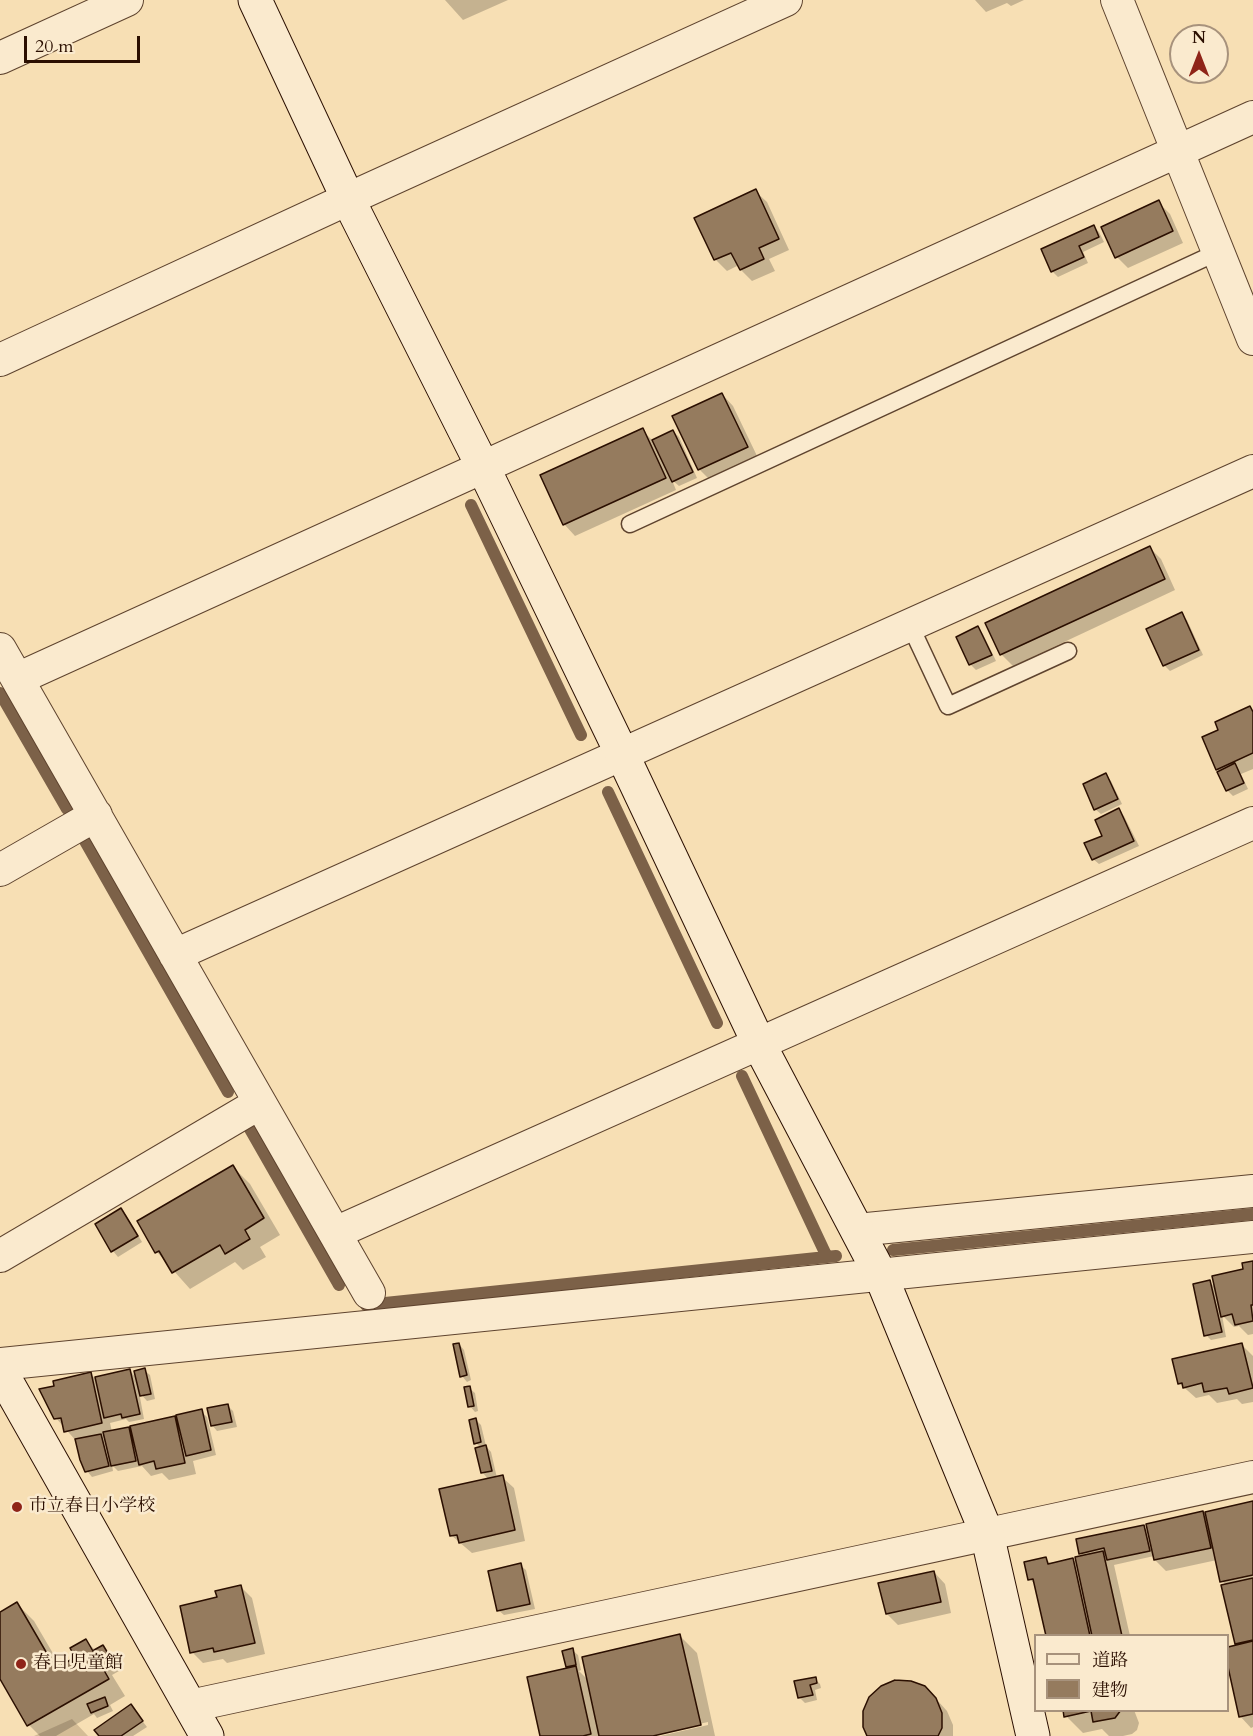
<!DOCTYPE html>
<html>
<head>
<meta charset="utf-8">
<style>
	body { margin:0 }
	#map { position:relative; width:1253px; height:1736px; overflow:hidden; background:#f7dfb4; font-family:Cardo,"Noto Serif JP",serif }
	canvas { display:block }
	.legend { position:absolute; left:1034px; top:1634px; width:195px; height:78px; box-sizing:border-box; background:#faeace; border:2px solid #a7927c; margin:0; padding:8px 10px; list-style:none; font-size:18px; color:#2b0f01 }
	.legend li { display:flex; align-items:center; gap:12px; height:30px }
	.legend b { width:30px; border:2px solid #a7927c }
	.north { position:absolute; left:1169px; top:24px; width:60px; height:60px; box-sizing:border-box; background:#faeace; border:2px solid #a7927c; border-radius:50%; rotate:0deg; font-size:16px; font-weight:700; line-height:24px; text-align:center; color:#2b0f01 }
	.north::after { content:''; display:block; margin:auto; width:21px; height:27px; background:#8f2418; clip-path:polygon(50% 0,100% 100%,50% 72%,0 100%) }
	.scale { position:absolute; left:24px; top:36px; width:116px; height:27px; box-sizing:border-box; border:3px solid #2b0f01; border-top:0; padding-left:8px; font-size:18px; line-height:21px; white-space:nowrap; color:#2b0f01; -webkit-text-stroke:4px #faeace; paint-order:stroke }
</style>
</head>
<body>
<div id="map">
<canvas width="1253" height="1736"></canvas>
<ul class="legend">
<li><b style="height:8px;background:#faeace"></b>道路</li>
<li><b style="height:16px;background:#957b5e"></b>建物</li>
</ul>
<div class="north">N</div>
<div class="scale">20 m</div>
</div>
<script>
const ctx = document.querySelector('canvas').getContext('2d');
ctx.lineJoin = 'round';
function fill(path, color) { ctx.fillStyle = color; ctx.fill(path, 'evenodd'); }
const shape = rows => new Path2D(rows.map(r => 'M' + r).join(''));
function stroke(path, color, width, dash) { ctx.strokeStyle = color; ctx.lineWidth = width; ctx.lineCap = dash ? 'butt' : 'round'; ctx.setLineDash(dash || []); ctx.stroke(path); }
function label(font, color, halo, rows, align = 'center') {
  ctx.font = font + ' Cardo,"Noto Serif JP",serif'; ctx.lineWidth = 5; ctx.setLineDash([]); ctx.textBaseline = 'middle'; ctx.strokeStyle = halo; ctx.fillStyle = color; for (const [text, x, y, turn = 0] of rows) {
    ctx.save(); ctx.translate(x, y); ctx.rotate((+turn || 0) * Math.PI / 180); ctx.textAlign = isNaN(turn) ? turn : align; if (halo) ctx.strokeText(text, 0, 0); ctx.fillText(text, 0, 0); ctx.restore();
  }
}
fill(shape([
	[72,1719,88,1736,34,1736]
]), '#d4bc96');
fill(shape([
	[445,0,508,0,463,20],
	[975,0,1024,0,1011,6,1007,3,986,12],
	[755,191,767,202,789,250,769,259,775,271,752,281,741,270,739,265,727,271,715,259,696,218],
	[1158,202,1170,214,1183,243,1128,268,1117,257],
	[1094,227,1099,232,1104,242,1083,252,1088,263,1058,277,1052,271,1043,250],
	[722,394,733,406,758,458,710,480,699,469],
	[642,430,653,441,673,431,679,437,697,478,679,486,672,480,676,490,575,536,564,524],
	[1150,548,1161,559,1175,590,1013,666,1001,654],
	[1181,614,1187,620,1203,655,1170,671,1165,666,1148,630],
	[978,628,983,634,996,661,976,670,970,664],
	[1250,708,1253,711,1253,769,1241,774,1248,789,1233,796,1227,790,1220,772,1217,769,1220,731],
	[1106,775,1111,781,1122,804,1101,814,1095,809],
	[1119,810,1124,816,1139,846,1099,864,1093,859],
	[233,1167,250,1184,280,1235,260,1247,266,1257,243,1270,235,1262,190,1289,157,1252],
	[121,1210,126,1215,142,1242,118,1257,113,1251,97,1224],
	[1253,1262,1253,1334,1248,1335,1239,1326,1234,1327,1222,1315,1226,1337,1211,1340,1206,1335,1210,1282,1216,1288,1245,1270],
	[459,1344,464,1350,471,1380,467,1382,462,1376],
	[1242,1345,1253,1356,1253,1402,1242,1404,1237,1399,1217,1403,1209,1395,1196,1398,1179,1383],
	[144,1370,150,1375,155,1399,147,1401,139,1392,144,1419,129,1422,126,1419,110,1423,112,1432,128,1428,133,1433,174,1418,180,1423,201,1411,207,1417,216,1455,193,1461,196,1474,169,1480,162,1473,151,1476,142,1466,118,1471,112,1465,113,1471,92,1477,87,1471,77,1442,56,1418,56,1387,90,1374,95,1378,130,1371,138,1379],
	[469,1388,475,1393,478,1411,475,1412,470,1406],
	[227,1405,233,1411,237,1427,217,1431,212,1425],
	[476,1420,481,1425,486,1446,491,1452,497,1478,502,1477,514,1488,525,1541,472,1553,451,1535,489,1480,482,1472,481,1448,476,1443],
	[1253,1503,1253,1727,1251,1728,1240,1716,1228,1661,1228,1648,1239,1646,1236,1643,1226,1585,1222,1581,1217,1560,1166,1571,1155,1560,1154,1556,1114,1565,1130,1636,1047,1636,1036,1586,1030,1579,1046,1559,1051,1564,1073,1559,1078,1565,1084,1557,1080,1553,1143,1526,1149,1532,1203,1513,1208,1518],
	[520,1565,526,1570,535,1609,504,1615,498,1610],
	[934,1572,945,1584,951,1613,898,1625,887,1614],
	[241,1587,252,1598,265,1654,227,1663,223,1659,203,1663,192,1652,219,1598],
	[17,1604,34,1621,61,1667,77,1658,86,1641,96,1651,103,1647,108,1652,119,1671,112,1675,125,1696,110,1705,113,1711,97,1718,94,1714,56,1736,40,1736,29,1725,0,1676,0,1613],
	[680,1636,697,1653,715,1736,660,1736,708,1725,708,1722,646,1736,542,1736,570,1669,567,1667,572,1650,578,1655,581,1670,579,1671,588,1680],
	[815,1679,820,1684,821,1688,815,1690,817,1700,805,1703,799,1697],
	[937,1700,947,1711,953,1725,953,1736,868,1736],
	[131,1706,147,1727,133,1736,100,1736],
	[1064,1710,1134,1710,1139,1723,1137,1730,1132,1734,1123,1736,1109,1736,1102,1729,1083,1733,1066,1716]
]), '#0003');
stroke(shape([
	[471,505,581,735],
	[0,693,67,809],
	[608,792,717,1023],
	[85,841,228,1092],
	[742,1076,827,1257],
	[246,1122,339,1285],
	[893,1250,1253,1214],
	[366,1305,836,1256]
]), '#7c6148', 12);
const building = shape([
	[756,189,779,239,759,248,764,259,740,270,731,253,714,260,694,218,756,189],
	[1159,200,1173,231,1115,258,1101,227,1159,200],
	[1094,225,1099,237,1079,246,1084,257,1051,272,1041,249,1094,225],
	[722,393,748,447,698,470,672,416,722,393],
	[643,428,666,478,563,525,540,475,643,428],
	[673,430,693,472,672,482,652,440,673,430],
	[1150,546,1165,579,1000,655,985,623,1150,546],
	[1182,612,1199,650,1163,666,1146,629,1182,612],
	[978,626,992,655,969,665,956,637,978,626],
	[1250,706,1253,712,1253,753,1216,770,1202,737,1218,730,1215,722,1250,706],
	[1235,763,1244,783,1226,791,1217,772,1235,763],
	[1106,773,1118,799,1094,810,1083,784,1106,773],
	[1119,808,1134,841,1092,860,1084,843,1102,836,1095,820,1119,808],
	[233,1165,264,1218,245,1230,250,1239,225,1254,220,1245,172,1273,159,1251,155,1253,137,1221,233,1165],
	[121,1208,138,1236,111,1252,95,1224,121,1208],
	[1253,1261,1253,1305,1251,1305,1253,1321,1235,1325,1232,1314,1221,1317,1212,1276,1243,1269,1242,1263,1253,1261],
	[1210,1280,1222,1332,1204,1336,1193,1284,1210,1280],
	[459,1343,467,1375,460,1377,453,1344,459,1343],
	[1242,1343,1253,1388,1229,1394,1227,1388,1204,1392,1202,1383,1183,1388,1182,1383,1178,1384,1172,1359,1242,1343],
	[145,1368,151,1394,140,1396,134,1371,145,1368],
	[130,1369,140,1414,122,1418,121,1414,104,1418,95,1377,130,1369],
	[91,1372,102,1423,64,1432,61,1418,54,1419,39,1389,54,1386,53,1381,91,1372],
	[470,1386,474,1406,468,1407,464,1387,470,1386],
	[228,1404,232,1422,211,1426,207,1408,228,1404],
	[202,1409,211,1450,186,1456,176,1415,202,1409],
	[175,1416,185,1463,156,1469,154,1461,139,1465,130,1426,175,1416],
	[476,1418,481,1442,474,1444,469,1420,476,1418],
	[129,1427,136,1461,111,1466,103,1432,129,1427],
	[101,1434,109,1466,85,1472,80,1460,75,1439,101,1434],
	[486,1445,492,1471,481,1473,475,1448,486,1445],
	[503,1475,515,1530,459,1543,457,1535,450,1536,439,1489,503,1475],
	[1253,1501,1253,1575,1220,1582,1205,1512,1253,1501],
	[1203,1511,1211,1548,1154,1560,1146,1524,1203,1511],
	[1144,1525,1150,1551,1107,1560,1104,1548,1079,1554,1076,1539,1144,1525],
	[1103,1551,1122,1636,1092,1636,1075,1557,1103,1551],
	[1046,1557,1048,1564,1073,1558,1090,1636,1046,1636,1033,1579,1028,1580,1024,1562,1046,1557],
	[521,1563,530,1604,497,1611,488,1571,521,1563],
	[934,1571,941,1602,886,1614,878,1583,934,1571],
	[1253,1578,1253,1640,1235,1644,1221,1585,1253,1578],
	[241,1585,255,1643,214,1652,213,1648,190,1653,180,1606,217,1597,215,1591,241,1585],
	[17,1602,56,1669,75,1657,70,1648,86,1639,109,1679,27,1726,0,1679,0,1612,17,1602],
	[680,1634,701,1725,653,1736,599,1736,582,1657,680,1634],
	[1253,1641,1253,1714,1239,1717,1228,1667,1228,1647,1253,1641],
	[103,1645,115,1665,106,1671,94,1650,103,1645],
	[573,1648,576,1665,566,1667,562,1651,573,1648],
	[576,1666,591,1734,583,1736,540,1736,527,1677,576,1666],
	[816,1677,817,1683,810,1685,813,1695,798,1698,794,1681,816,1677],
	[895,1680,911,1681,925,1686,936,1698,942,1713,942,1728,938,1736,867,1736,863,1727,863,1711,869,1697,881,1686,895,1680],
	[105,1697,108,1706,91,1713,87,1704,105,1697],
	[131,1704,143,1721,121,1736,99,1736,94,1730,131,1704],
	[1063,1710,1121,1710,1115,1718,1093,1722,1091,1711,1064,1717,1063,1710]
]);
fill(building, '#957b5e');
stroke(building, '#2b0f01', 1.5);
const lane = shape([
	[630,524,1218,252],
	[910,625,948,706,1068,651]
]);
const street = shape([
	[1117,0,1253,339],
	[0,58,127,0],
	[0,360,348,199,786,0],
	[0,649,369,1293],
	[17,679,1253,117],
	[0,870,96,815],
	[175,955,1253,471],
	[857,1230,1253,1191],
	[335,1233,1253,823],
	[0,1256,260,1103],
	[0,1364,1253,1237],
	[190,1706,1253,1477]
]);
const secondary = shape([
	[255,0,348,199,483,467,622,754,759,1044,881,1276,987,1534,1033,1736],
	[0,1370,207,1736]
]);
stroke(lane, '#5e432e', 19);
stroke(street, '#5e432e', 34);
stroke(secondary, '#2b0f01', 35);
stroke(lane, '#faeace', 16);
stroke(street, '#faeace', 32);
stroke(secondary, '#faeace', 33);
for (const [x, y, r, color] of [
	[17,1507,6,"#8f2418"],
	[21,1664,6,"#8f2418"]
]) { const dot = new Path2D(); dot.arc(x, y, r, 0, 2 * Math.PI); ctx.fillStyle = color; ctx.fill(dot); stroke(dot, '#faeace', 2); }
label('18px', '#2b0f01', '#faeace', [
	["市立春日小学校",29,1507],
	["春日児童館",33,1664]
], 'left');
</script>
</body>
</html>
